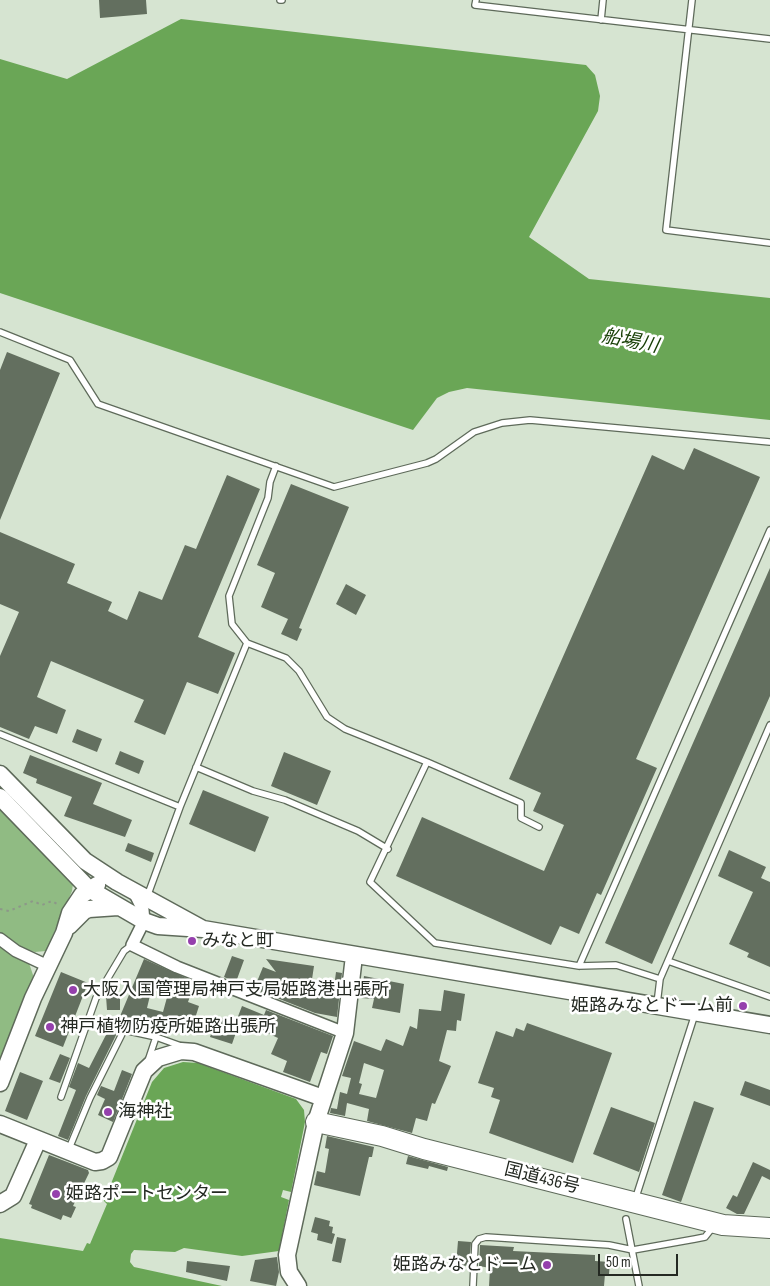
<!DOCTYPE html>
<html>
<head>
<meta charset="utf-8">
<style>
	body { margin:0 }
	#map { position:relative; width:770px; height:1286px; overflow:hidden; background:#d6e4d1; font-family:"Sofia Sans Condensed",sans-serif }
	canvas { display:block }
	.scale { position:absolute; left:598px; top:1254px; width:80px; height:22px; box-sizing:border-box; border:2px solid #242922; border-top:0; padding-left:6px; font-size:15px; line-height:18px; white-space:nowrap; color:#242922; -webkit-text-stroke:4px #fff; paint-order:stroke }
</style>
</head>
<body>
<div id="map">
<canvas width="770" height="1286"></canvas>
<div class="scale">50 m</div>
</div>
<script>
const ctx = document.querySelector('canvas').getContext('2d');
ctx.lineJoin = 'round';
function fill(path, color) { ctx.fillStyle = color; ctx.fill(path, 'evenodd'); }
const shape = rows => new Path2D(rows.map(r => 'M' + r).join(''));
function stroke(path, color, width, dash) { ctx.strokeStyle = color; ctx.lineWidth = width; ctx.lineCap = dash ? 'butt' : 'round'; ctx.setLineDash(dash || []); ctx.stroke(path); }
function label(font, color, halo, rows, align = 'center') {
  ctx.font = font + ' "Sofia Sans Condensed","Noto Sans JP",sans-serif'; ctx.lineWidth = 5; ctx.setLineDash([]); ctx.textBaseline = 'middle'; ctx.strokeStyle = halo; ctx.fillStyle = color; for (const [text, x, y, turn = 0] of rows) {
    ctx.save(); ctx.translate(x, y); ctx.rotate((+turn || 0) * Math.PI / 180); ctx.textAlign = isNaN(turn) ? turn : align; if (halo) ctx.strokeText(text, 0, 0); ctx.fillText(text, 0, 0); ctx.restore();
  }
}
fill(shape([
	[0,807,73,884,72,891,46,951,35,952,19,947,0,932],
	[0,947,12,956,29,963,34,978,0,1061]
]), '#90bb83');
fill(shape([
	[181,19,586,65,595,75,600,96,598,111,529,237,589,279,770,298,770,420,467,388,449,392,437,398,413,430,0,293,0,59,67,79],
	[183,1062,198,1063,296,1099,304,1110,305,1122,291,1192,283,1190,281,1197,289,1200,279,1251,242,1256,184,1248,175,1252,134,1250,131,1254,130,1262,134,1267,222,1286,0,1286,0,1238,83,1251,87,1243,90,1244,107,1204,104,1201,152,1082,164,1068]
]), '#6aa656');
fill(shape([
	[99,0,146,0,147,14,100,18],
	[7,352,60,373,0,520,0,370],
	[694,448,760,477,636,759,657,768,601,895,597,893,579,934,560,926,551,945,396,876,422,817,544,871,564,825,533,811,541,793,509,779,652,455,684,470],
	[227,475,260,489,198,637,235,653,218,694,187,682,165,735,134,722,144,700,51,661,37,697,66,710,57,734,35,726,29,739,0,727,0,656,19,612,0,604,0,532,75,564,67,583,112,602,108,611,127,620,139,591,162,600,185,545,196,549],
	[291,484,349,507,299,628,302,629,297,641,281,634,288,619,261,607,275,573,257,565],
	[770,568,770,696,652,964,605,943],
	[346,584,366,595,356,615,336,604],
	[77,729,102,739,97,752,72,742],
	[120,751,144,761,139,774,115,764],
	[284,752,331,771,317,805,271,786],
	[30,755,102,783,93,804,132,820,125,837,64,816,72,797,36,783,37,779,23,773],
	[203,790,269,817,255,852,189,824],
	[128,843,154,853,151,862,125,851],
	[729,850,766,867,761,878,770,882,770,967,747,957,749,953,729,944,753,892,718,876],
	[232,956,244,960,236,982,224,977],
	[144,959,195,982,188,1002,199,1006,190,1034,178,1029,177,1032,147,1024,148,1020,118,1021],
	[153,983,169,990,163,1012,147,1008],
	[266,959,314,966,311,986,333,995,336,972,342,973,337,1017,315,1013,254,989,263,967,276,972],
	[61,972,88,983,63,1047,35,1036],
	[364,976,404,984,400,1013,372,1008,374,999,361,998],
	[444,990,465,994,461,1021,457,1020,456,1031,447,1030,439,1061,451,1066,435,1104,432,1103,427,1121,416,1118,412,1133,367,1121,369,1109,347,1103,345,1116,330,1113,331,1108,337,1109,340,1092,347,1094,351,1078,342,1076,354,1041,381,1051,386,1039,403,1046,410,1026,417,1029,419,1009,441,1011],
	[364,1063,384,1070,376,1098,359,1094,362,1084,359,1083],
	[120,995,120,1010,107,1010,106,996],
	[242,1006,264,1015,266,1010,333,1036,327,1054,321,1052,310,1082,283,1072,287,1061,271,1054,278,1038,237,1019],
	[217,1016,239,1024,232,1044,210,1037],
	[527,1023,612,1053,573,1163,489,1133,500,1100,491,1097,494,1088,478,1083,496,1031,513,1037,516,1028,524,1031],
	[110,1027,118,1031,86,1096,68,1140,58,1136,76,1090,69,1087,78,1063,89,1068],
	[60,1054,70,1058,60,1083,49,1079],
	[122,1070,132,1074,113,1122,98,1115,105,1099,97,1095,101,1086,114,1091],
	[20,1072,43,1081,27,1120,5,1111],
	[745,1081,770,1090,770,1106,740,1095],
	[694,1101,714,1108,681,1202,662,1195],
	[611,1107,655,1123,639,1172,593,1154],
	[327,1136,374,1147,372,1157,369,1157,360,1196,314,1185,317,1171,325,1173,329,1149,325,1148],
	[49,1155,88,1170,89,1173,73,1206,76,1207,71,1218,63,1215,61,1220,31,1208,32,1205,29,1204],
	[408,1156,448,1167,447,1171,429,1166,428,1169,406,1164],
	[753,1162,770,1170,770,1180,762,1176,744,1214,737,1214,726,1208,733,1195,737,1197],
	[315,1217,330,1221,329,1226,333,1227,332,1233,335,1234,332,1244,317,1240,318,1234,311,1232],
	[337,1237,346,1239,341,1263,332,1261],
	[458,1241,471,1242,469,1266,456,1265],
	[480,1245,514,1247,513,1251,595,1255,595,1261,610,1262,609,1274,605,1274,604,1286,489,1286,490,1268,479,1266],
	[277,1257,279,1272,276,1286,250,1281,255,1260],
	[187,1261,230,1266,227,1281,186,1272]
]), '#636f5f');
const lane = shape([
	[280,0,282,0],
	[476,0,475,5,770,39],
	[692,0,666,230,770,243],
	[601,20,603,0],
	[0,332,70,360,98,404,334,487,427,463,436,459,474,432,502,423,530,420,770,442],
	[276,466,270,482,268,498,229,596,232,624,247,643,286,658,299,671,327,717,345,729,427,762,521,803,521,818,539,827],
	[0,734,180,807],
	[427,762,370,882,435,943,579,966,616,965,660,979],
	[196,767,253,791,285,800,358,831,388,849],
	[147,897,180,807,247,643],
	[668,961,770,997],
	[579,966,770,530],
	[657,1004,660,979,770,725],
	[148,1061,156,1037],
	[61,1097,96,998,124,951,132,945],
	[68,1151,90,1098,124,1030,156,1037,181,1046],
	[635,1200,695,1014],
	[626,1219,639,1286],
	[473,1286,475,1244,479,1239,486,1237,609,1245,633,1250,695,1239,705,1237,713,1227]
]);
const street = shape([
	[134,892,143,910,144,921,132,945,177,967,345,1033],
	[0,939,16,951,48,966]
]);
const secondary = shape([
	[0,774,85,861,117,882,203,929],
	[0,797,89,889,144,921,158,926,203,929,770,1025],
	[69,926,84,911,89,909,118,907],
	[0,1083,33,998,64,933,70,913,82,895,97,885],
	[0,1124,95,1162,102,1161,109,1157,144,1071,158,1058,181,1051,194,1052,323,1098],
	[0,1204,13,1196,38,1140],
	[298,1286,289,1272,287,1255,316,1122,345,1033,354,956]
]);
const highway = shape([
	[316,1122,382,1136,424,1149,723,1225,770,1228]
]);
stroke(lane, '#5e6a5a', 8);
stroke(street, '#5e6a5a', 14);
stroke(secondary, '#5e6a5a', 19);
stroke(highway, '#5e6a5a', 22);
stroke(shape([
	[0,909,9,911,33,901,42,905,52,901,59,905]
]), '#8d9789', 2, [2.5, 4]);
stroke(lane, '#fff', 5.5);
stroke(street, '#fff', 11);
stroke(secondary, '#fff', 16);
stroke(highway, '#fff', 20);
for (const [x, y, r, color] of [
	[192,941,5,"#9540ad"],
	[73,990,5,"#9540ad"],
	[743,1006,5,"#9540ad"],
	[50,1027,5,"#9540ad"],
	[108,1112,5,"#9540ad"],
	[56,1194,5,"#9540ad"],
	[547,1265,5,"#9540ad"]
]) { const dot = new Path2D(); dot.arc(x, y, r, 0, 2 * Math.PI); ctx.fillStyle = color; ctx.fill(dot); stroke(dot, '#fff', 2); }
label('18px', '#242922', '#fff', [
	["みなと町",202,941],
	["大阪入国管理局神戸支局姫路港出張所",83,990],
	["姫路みなとドーム前",733,1006,"right"],
	["神戸植物防疫所姫路出張所",60,1027],
	["海神社",118,1112],
	["姫路ポートセンター",66,1194],
	["姫路みなとドーム",537,1265,"right"]
], 'left');
label('18px', '#242922', '#fff', [
	["国道436号",542,1179,14]
]);
label('italic 19px', '#194007', '#fff', [
	["船場川",630,342,11]
]);
</script>
</body>
</html>
